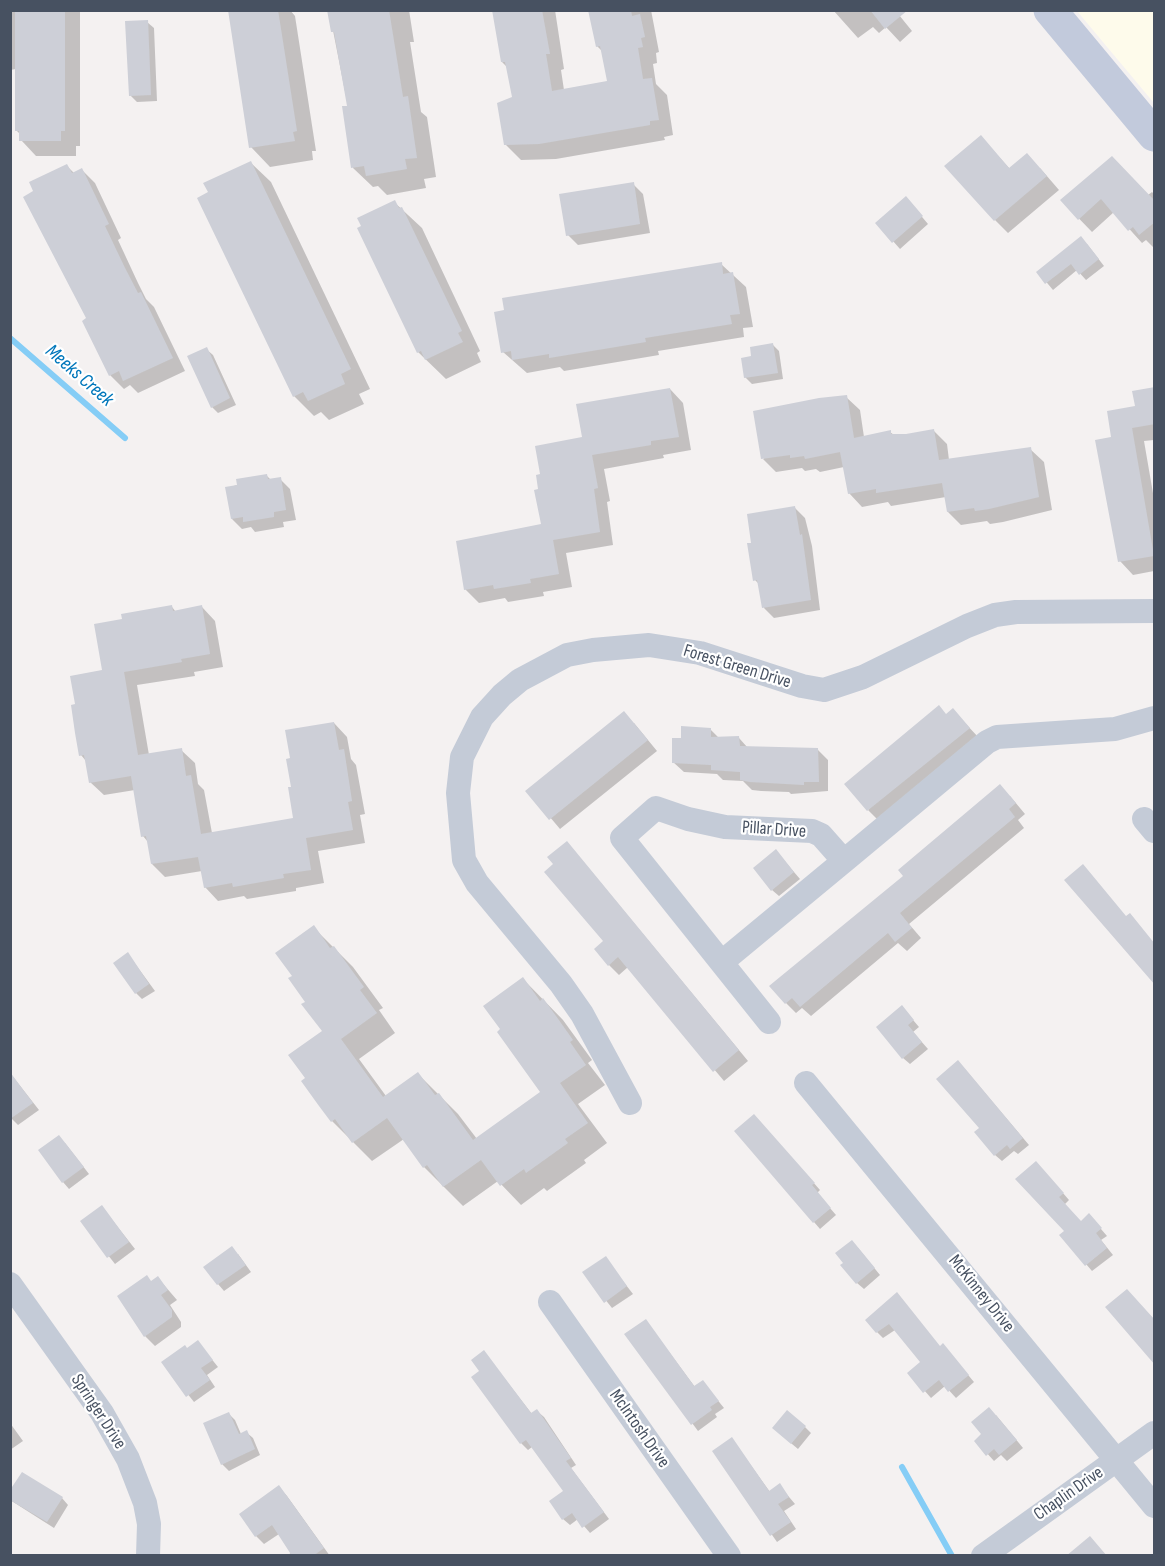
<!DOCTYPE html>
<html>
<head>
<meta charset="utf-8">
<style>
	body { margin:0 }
	#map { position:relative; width:1165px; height:1566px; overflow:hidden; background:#f4f1f1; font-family:"Sofia Sans Condensed",sans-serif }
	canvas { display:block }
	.frame { position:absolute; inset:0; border:12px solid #475161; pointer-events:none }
</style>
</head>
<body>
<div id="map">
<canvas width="1165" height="1566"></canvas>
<div class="frame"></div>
</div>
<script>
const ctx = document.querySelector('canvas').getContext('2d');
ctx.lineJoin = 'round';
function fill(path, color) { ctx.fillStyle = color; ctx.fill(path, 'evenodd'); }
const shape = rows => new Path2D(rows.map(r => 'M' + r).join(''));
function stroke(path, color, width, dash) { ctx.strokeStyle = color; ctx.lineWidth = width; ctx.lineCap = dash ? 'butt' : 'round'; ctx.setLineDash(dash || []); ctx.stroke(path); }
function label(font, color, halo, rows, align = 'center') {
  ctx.font = font + ' "Sofia Sans Condensed",sans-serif'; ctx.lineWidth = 4.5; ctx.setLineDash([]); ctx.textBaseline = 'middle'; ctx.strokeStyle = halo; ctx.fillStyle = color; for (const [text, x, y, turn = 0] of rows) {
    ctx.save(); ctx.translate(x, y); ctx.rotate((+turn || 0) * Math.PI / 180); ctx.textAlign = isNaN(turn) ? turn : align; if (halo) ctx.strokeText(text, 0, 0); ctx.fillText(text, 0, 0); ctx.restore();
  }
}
fill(shape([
	[1077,11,1154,11,1154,103]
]), '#fefbeb');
fill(shape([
	[10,10,80,10,80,146,76,146,76,156,36,156,21,140,21,135,16,130,16,69,10,70],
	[229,10,290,10,295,16,316,151,312,151,313,160,270,167,251,147],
	[329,10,409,10,414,42,410,42,421,112,427,117,436,177,424,179,426,188,387,195,378,186,373,187,353,168,348,107],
	[493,10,555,10,564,69,561,70,564,90,609,83,602,51,597,46,590,10,651,10,659,52,656,53,657,63,653,64,656,84,667,95,673,135,664,137,665,140,556,159,521,160,505,144,513,98,507,67,502,62],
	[833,10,895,10,912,31,900,42,886,27,879,33,873,27,858,38],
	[147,22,154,28,157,101,137,102,130,95],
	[981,137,1010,169,1040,168,1059,190,1008,233,995,220],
	[251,163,271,182,370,389,359,394,364,404,329,420,321,412,314,416,294,396,210,193],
	[67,166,74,173,82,170,95,183,121,238,118,240,138,283,146,299,154,307,185,371,138,393,130,385,124,389,110,375,88,319],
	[633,184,643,194,650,233,578,245,568,235],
	[1152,192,1154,194,1153,247,1146,240,1142,243,1114,212,1092,232,1062,201,1148,195],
	[394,202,422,228,480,351,477,353,481,362,446,379,418,352],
	[912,205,928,224,900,249,877,223],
	[1087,244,1104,266,1086,280,1077,270,1053,290,1038,272],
	[721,264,746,287,753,327,743,328,744,337,658,351,659,355,564,371,560,367,527,373,503,352],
	[773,345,779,351,783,379,752,384,745,377,753,357],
	[206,349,213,355,236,405,218,413,212,407],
	[670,389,683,403,691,450,663,455,664,458,604,469,610,501,607,502,613,545,566,553,572,587,543,592,544,596,508,602,505,598,479,603,465,589,542,525,542,475,584,439],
	[1154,389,1154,440,1144,441,1154,499,1154,571,1133,575,1120,561,1113,438,1136,407],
	[846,397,860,410,864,437,890,432,894,435,906,435,933,430,947,444,949,460,1030,449,1044,462,1052,510,1003,522,990,524,987,521,961,525,948,512,946,497,891,506,888,502,862,507,849,493,844,467,820,472,816,469,805,471,802,468,776,472,763,459],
	[267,476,271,480,280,479,290,489,296,520,283,522,284,527,255,532,251,527,242,529,232,519,227,488],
	[795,508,805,518,812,546,820,610,774,618,764,608,760,585,755,580,753,544],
	[172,607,176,612,202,607,215,621,223,667,194,672,195,676,137,685,149,755,181,750,195,763,198,784,204,790,212,833,295,820,293,788,334,723,347,737,351,759,356,765,365,814,360,815,365,843,318,851,324,883,296,888,296,891,247,899,244,896,218,901,205,887,202,871,165,877,152,864,148,842,143,836,135,790,104,795,90,782,86,761,81,755,77,705,103,672,123,621],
	[953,710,979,738,878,820,868,810],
	[634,723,657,751,560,829,528,791],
	[710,729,719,738,739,738,748,748,818,750,828,760,828,791,791,794,789,792,761,791,752,790,743,781,723,780,717,774,684,772,673,762],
	[1010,796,1025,814,1018,820,1024,828,909,924,921,938,907,951,898,943,811,1016,802,1008,796,1013,786,1003,772,986],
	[576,853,748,1061,724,1081,628,967,619,975,609,965,605,942,555,865],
	[782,858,800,879,779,896,772,890],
	[313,927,353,967,383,1008,379,1010,395,1033,359,1059,386,1096,418,1074,458,1114,477,1139,543,1092,523,979,563,1020,592,1060,588,1063,605,1085,578,1104,607,1143,584,1160,586,1163,547,1191,544,1188,521,1205,498,1181,463,1206,424,1167,404,1139,372,1161,332,1121,324,1031,294,976],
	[128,954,155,991,142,999,136,993],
	[908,1014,919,1027,913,1032,928,1049,910,1064,903,1058],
	[964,1068,1029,1145,1018,1154,1014,1151,1002,1161,995,1155,981,1128],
	[10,1073,39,1110,18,1125,10,1117],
	[761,1123,820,1190,817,1193,836,1215,820,1229,814,1222],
	[65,1143,89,1174,69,1189,63,1182],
	[1043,1170,1069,1200,1064,1205,1081,1222,1095,1222,1107,1236,1101,1240,1113,1255,1092,1271,1061,1235,1066,1231],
	[102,1207,135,1249,115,1264,82,1222],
	[858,1248,880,1275,864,1289,857,1283],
	[238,1254,251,1272,224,1291,218,1284],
	[605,1258,633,1294,612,1308,584,1273],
	[158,1278,177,1300,170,1305,181,1322,181,1327,155,1346,145,1336,152,1282],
	[897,1294,940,1348,949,1352,974,1382,956,1398,945,1386,931,1398,909,1373,922,1363,895,1330,883,1338,877,1332],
	[646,1321,695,1387,703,1382,724,1408,715,1414,717,1417,698,1431,626,1334],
	[198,1342,218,1367,207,1375,215,1387,194,1402,163,1363],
	[484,1352,532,1414,537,1411,544,1417,576,1465,571,1468,609,1519,590,1533,578,1519,570,1525,563,1519,565,1492,532,1447,528,1450,521,1443,473,1378,481,1371],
	[229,1414,235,1420,241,1434,246,1432,253,1438,260,1455,229,1471,222,1464],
	[996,1415,1023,1448,1007,1461,1001,1455,994,1461,976,1441],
	[10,1423,23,1441,10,1450],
	[805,1427,811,1433,798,1449,780,1434],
	[732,1439,770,1492,779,1485,795,1504,784,1511,796,1529,777,1542,714,1452],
	[279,1487,287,1496,330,1556,287,1556,292,1552,279,1534,264,1544,256,1536,241,1514],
	[62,1498,68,1505,54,1528,10,1500]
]), '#0003');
stroke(shape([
	[10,338,125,438],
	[902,1467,952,1556]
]), '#85cdf6', 6);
fill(shape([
	[15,10,65,10,65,131,61,131,61,141,19,141,19,131,15,131],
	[228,10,278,10,297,131,293,132,295,141,249,148],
	[327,10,389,10,403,97,408,96,417,158,405,159,407,169,366,176,364,166,351,168,342,106,347,106,334,32,331,32],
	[492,10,542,10,550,54,546,54,552,91,607,81,600,46,596,47,588,10,631,10,632,16,640,14,645,37,641,38,643,47,638,48,643,79,652,78,659,120,650,121,650,125,539,144,504,145,497,103,512,97,505,62,501,62],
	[870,10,908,10,885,29],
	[148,20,151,95,129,96,125,21],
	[981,135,1009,168,1027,153,1047,176,994,221,944,166],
	[1112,156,1155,201,1155,222,1139,235,1133,227,1128,231,1101,199,1078,220,1060,200],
	[251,161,351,369,341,374,345,384,308,401,303,392,293,397,197,198,208,192,203,183],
	[67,164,72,173,82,168,109,224,105,226,125,268,138,293,141,292,173,358,123,381,119,371,109,376,82,321,86,318,23,197,33,191,29,182],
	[634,182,640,224,566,236,559,194],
	[906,196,923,216,892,243,875,223],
	[395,200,399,208,402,207,462,331,458,333,463,342,425,360,421,351,417,353,357,228,361,226,357,218],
	[1081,236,1099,259,1079,275,1071,264,1045,284,1036,272],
	[722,262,723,274,733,272,740,314,730,315,732,324,645,338,646,342,549,358,549,354,512,360,511,351,501,353,494,312,504,310,502,298],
	[773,343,778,373,744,378,741,358,751,356,750,347],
	[207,347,230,398,211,408,187,356],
	[1155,387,1155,424,1132,428,1154,556,1118,562,1095,440,1111,437,1107,411,1135,406,1132,391],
	[670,388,679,437,651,441,651,445,592,455,598,488,594,489,600,532,553,540,559,574,530,579,531,583,494,589,493,585,464,590,456,541,541,524,534,490,538,489,536,475,540,474,535,446,582,437,576,404],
	[847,395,854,438,891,430,891,434,906,434,934,429,939,460,1031,447,1039,497,989,509,975,511,974,508,947,512,942,483,876,493,876,489,848,494,840,452,805,459,804,456,790,458,790,455,761,459,753,411,819,398],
	[267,474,268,479,281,477,286,510,274,512,274,517,243,522,243,517,231,519,225,487,237,485,236,479],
	[795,506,800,535,802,534,811,600,762,608,757,580,753,581,747,543,751,543,747,514],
	[172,605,173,611,202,605,210,654,181,659,182,662,124,672,138,755,182,748,186,776,191,775,201,834,293,818,288,787,291,787,286,759,290,758,285,730,334,722,339,750,344,749,352,801,348,802,353,830,306,838,311,870,283,874,284,878,233,887,232,883,204,888,198,857,151,864,146,836,141,837,131,776,89,783,84,755,79,756,75,733,71,705,75,704,70,676,102,670,94,624,122,619,121,614],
	[939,705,946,714,953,708,970,728,867,811,844,784],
	[624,711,648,740,549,820,525,791],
	[681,726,711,728,711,737,739,736,740,746,818,748,819,782,804,782,804,785,750,782,740,780,740,772,711,770,711,765,672,763,672,738,681,738],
	[1000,784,1016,803,1009,809,1015,817,900,913,912,928,895,942,888,933,800,1007,792,998,785,1004,769,986,903,876,898,870],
	[567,841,739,1050,713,1072,618,957,608,966,594,949,603,941,544,872,553,864,547,857],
	[776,849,794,872,771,891,753,868],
	[1083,864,1126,916,1130,913,1155,944,1155,985,1064,880],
	[314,925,330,948,334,946,364,987,360,990,377,1013,341,1039,383,1097,418,1072,435,1095,439,1093,473,1140,540,1092,497,1032,500,1029,483,1006,523,977,540,1001,543,998,556,1016,573,1040,570,1042,586,1065,560,1083,588,1123,565,1139,568,1143,526,1173,524,1169,500,1186,481,1160,443,1187,427,1165,423,1168,387,1118,352,1143,335,1119,331,1122,319,1106,301,1081,305,1078,288,1055,322,1031,301,1004,305,1002,288,978,292,976,275,953],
	[128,952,149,984,135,994,113,963],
	[902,1005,914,1020,908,1025,922,1042,902,1059,876,1027],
	[958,1060,1023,1138,1010,1149,1007,1145,994,1156,974,1132,979,1128,936,1079],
	[10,1072,33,1103,10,1119],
	[754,1114,815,1183,812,1185,831,1208,813,1223,734,1131],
	[59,1135,84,1167,62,1183,38,1150],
	[1036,1161,1064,1193,1059,1197,1081,1221,1089,1213,1102,1228,1096,1233,1107,1248,1085,1266,1059,1235,1064,1231,1015,1179],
	[102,1205,129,1242,107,1258,80,1221],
	[852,1240,875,1268,856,1284,840,1265,843,1263,835,1253],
	[232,1246,246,1265,217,1285,203,1267],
	[606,1256,627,1286,604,1303,582,1272],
	[147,1275,151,1281,158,1276,168,1290,161,1295,172,1310,172,1317,144,1337,117,1296],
	[1127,1289,1155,1320,1155,1365,1105,1307],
	[897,1292,940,1346,943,1343,969,1375,948,1392,939,1380,923,1393,907,1373,920,1362,889,1324,876,1333,865,1320],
	[646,1319,694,1386,703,1380,719,1401,710,1407,712,1410,691,1425,624,1334],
	[198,1340,213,1360,201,1368,210,1380,186,1397,161,1362,185,1345,187,1348],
	[484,1350,531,1413,537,1409,571,1458,566,1461,604,1512,582,1528,572,1513,562,1520,549,1501,563,1491,526,1440,520,1444,471,1377,479,1371,471,1360],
	[989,1407,1017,1440,999,1455,994,1449,986,1456,974,1441,981,1434,971,1422],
	[787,1410,806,1426,791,1444,772,1428],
	[229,1412,239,1434,247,1430,255,1449,221,1465,203,1423],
	[732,1437,769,1491,780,1483,789,1497,778,1504,791,1522,770,1536,712,1451],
	[22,1472,63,1497,47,1522,10,1500,10,1490],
	[279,1485,324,1548,313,1556,292,1556,272,1525,255,1537,239,1514],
	[1090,1536,1107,1556,1066,1556]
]), '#cdcfd7');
stroke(shape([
	[1144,819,1154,831],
	[722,962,844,861],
	[769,1022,622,838,656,808,688,819,725,827,812,831,821,835,844,861,987,742,997,737,1115,729,1154,718],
	[806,1083,1154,1506],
	[630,1103,582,1014,561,984,477,883,464,860,458,793,462,757,482,717,502,695,520,680,567,655,593,650,649,645,700,653,802,686,824,690,863,677,967,626,995,615,1016,612,1154,611],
	[10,1284,102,1413,128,1459,145,1503,149,1524,148,1556],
	[550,1302,729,1556],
	[983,1556,1154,1433]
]), '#c4cbd7', 24);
stroke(shape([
	[1050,10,1154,135]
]), '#c2cadc', 33);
label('18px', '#475161', '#fff', [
	["Forest Green Drive",737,667,17],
	["Pillar Drive",774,830,4],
	["McKinney Drive",981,1294,51],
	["Springer Drive",98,1412,57],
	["McIntosh Drive",639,1429,55],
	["Chaplin Drive",1069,1494,-35]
]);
label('italic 20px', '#07b', '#fff', [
	["Meeks Creek",79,376,41]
]);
</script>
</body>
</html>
